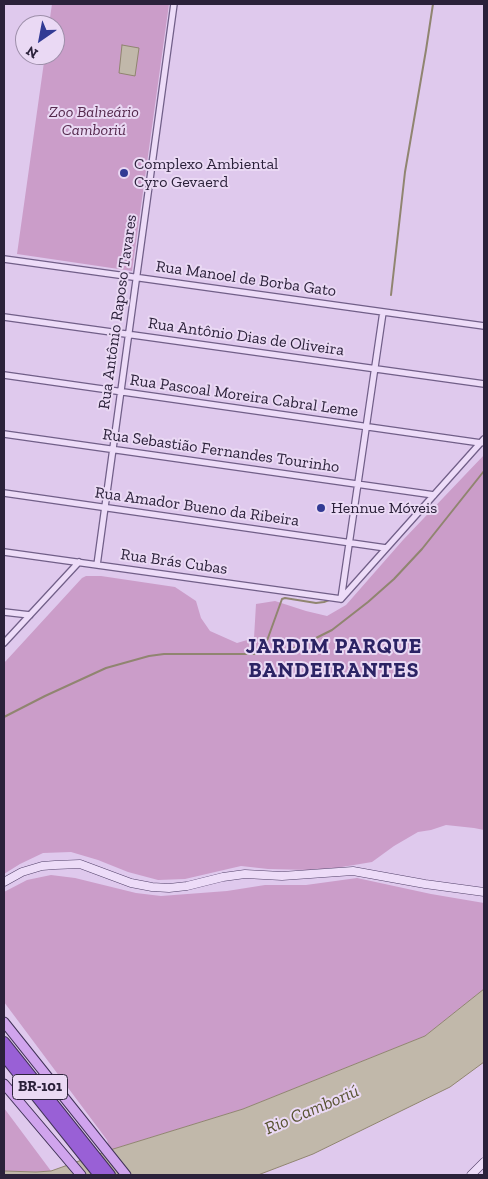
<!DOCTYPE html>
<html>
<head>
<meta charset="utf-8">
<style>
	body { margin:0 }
	#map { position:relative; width:488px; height:1179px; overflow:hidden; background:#dfc9ed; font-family:"Zilla Slab",serif }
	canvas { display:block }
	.frame { position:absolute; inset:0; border:5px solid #2b213a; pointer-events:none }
	.north { position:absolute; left:15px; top:15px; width:50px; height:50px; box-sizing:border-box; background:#ead9f4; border:1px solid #9e8faa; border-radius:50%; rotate:213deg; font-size:14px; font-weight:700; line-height:20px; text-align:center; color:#2b213a }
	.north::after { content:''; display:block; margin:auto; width:18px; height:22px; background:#323a94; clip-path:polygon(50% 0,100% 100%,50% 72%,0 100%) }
</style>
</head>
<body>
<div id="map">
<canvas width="488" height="1179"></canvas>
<div class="frame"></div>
<div class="north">N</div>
</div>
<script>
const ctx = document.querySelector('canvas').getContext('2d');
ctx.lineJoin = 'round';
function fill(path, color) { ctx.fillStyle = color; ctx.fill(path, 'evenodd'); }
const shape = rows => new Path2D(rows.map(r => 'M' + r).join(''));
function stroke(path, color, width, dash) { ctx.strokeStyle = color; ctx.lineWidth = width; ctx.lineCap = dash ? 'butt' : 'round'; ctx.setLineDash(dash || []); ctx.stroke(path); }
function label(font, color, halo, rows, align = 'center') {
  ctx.font = font + ' "Zilla Slab",serif'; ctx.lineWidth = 4; ctx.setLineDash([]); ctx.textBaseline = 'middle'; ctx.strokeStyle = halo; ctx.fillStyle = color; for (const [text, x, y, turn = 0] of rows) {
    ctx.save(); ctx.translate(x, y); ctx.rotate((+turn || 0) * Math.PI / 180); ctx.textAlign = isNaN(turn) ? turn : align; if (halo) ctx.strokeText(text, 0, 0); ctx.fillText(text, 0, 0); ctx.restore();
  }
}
fill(shape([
	[52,4,169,4,132,271,17,254,45,55,55,55,55,25,49,25],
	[484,455,484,830,474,828,446,825,431,830,418,832,394,846,372,862,336,868,308,870,268,869,241,866,185,879,158,880,128,872,98,860,71,852,43,853,20,864,4,874,4,663,82,578,86,576,101,576,175,587,196,601,201,618,210,631,237,643,254,638,256,604,275,601,306,611,327,616,346,605,403,540],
	[51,875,75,878,136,893,161,896,227,891,265,885,306,885,357,878,431,894,484,903,484,989,425,1036,243,1109,110,1150,107,1140,4,1002,4,892,27,880],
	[4,1108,51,1171,36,1172,4,1171]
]), '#cb9dc9');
const water = shape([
	[122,45,139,48,135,76,119,73,122,45],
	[484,989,484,1062,450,1087,313,1154,258,1175,4,1175,4,1171,36,1172,51,1171,110,1150,243,1109,425,1036,484,989]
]);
fill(water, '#c1b8aa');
stroke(water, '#908570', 1);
stroke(shape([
	[391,295,405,172,426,50,433,4],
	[258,653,264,649,282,599,285,598,316,603,324,602,329,600],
	[4,717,45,696,106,668,149,656,164,654,256,654,284,652,304,644,332,630,368,602,394,579,422,549,484,471]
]), '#908570', 2);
const street = shape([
	[4,259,484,326],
	[4,317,484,384],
	[4,375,481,443],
	[4,434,434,495],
	[4,493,386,548],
	[4,552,341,599],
	[97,565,174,4],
	[341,599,383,312],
	[341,599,484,439],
	[4,612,30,615],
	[4,643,79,562]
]);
const secondary = shape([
	[4,882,22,872,42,866,55,865,80,864,131,883,152,887,169,888,187,886,223,877,245,874,282,876,353,871,425,884,484,892],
	[471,1175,484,1162]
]);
const primary = shape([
	[4,1022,126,1175],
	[4,1084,81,1175]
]);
const highway = shape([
	[4,1042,110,1175],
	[4,1056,99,1175]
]);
stroke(street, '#715f88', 8);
stroke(secondary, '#53426a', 9);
stroke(primary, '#403257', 11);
stroke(highway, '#403257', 12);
stroke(street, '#eddcf8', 5.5);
stroke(secondary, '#eddcf8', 8);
stroke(primary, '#d0a4ed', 9);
stroke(highway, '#9960d6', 10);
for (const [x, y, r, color] of [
	[124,173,5,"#323a94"],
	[321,508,5,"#323a94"]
]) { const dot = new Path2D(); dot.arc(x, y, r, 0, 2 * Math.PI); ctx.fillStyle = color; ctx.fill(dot); stroke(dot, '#ead9f4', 2); }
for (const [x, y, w] of [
	[40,1087,55]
]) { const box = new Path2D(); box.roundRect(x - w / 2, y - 12.5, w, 25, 4); ctx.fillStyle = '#ead9f4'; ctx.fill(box); stroke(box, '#2b213a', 1); }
label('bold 15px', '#2b213a', null, [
	["BR-101",40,1087]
]);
label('italic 16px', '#55294d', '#ead9f4', [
	["Zoo Balneário",94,112],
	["Camboriú",94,130]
]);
label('16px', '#2b213a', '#ead9f4', [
	["Complexo Ambiental",134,164],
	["Cyro Gevaerd",134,182],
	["Hennue Móveis",331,508]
], 'left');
label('16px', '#2b213a', '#ead9f4', [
	["Rua Manoel de Borba Gato",246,279,8],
	["Rua Antônio Raposo Tavares",118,312,-82],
	["Rua Antônio Dias de Oliveira",246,337,8],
	["Rua Pascoal Moreira Cabral Leme",244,396,8],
	["Rua Sebastião Fernandes Tourinho",221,451,8],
	["Rua Amador Bueno da Ribeira",197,507,8],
	["Rua Brás Cubas",174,562,8]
]);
label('italic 18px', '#585332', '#ead9f4', [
	["Rio Camboriú",312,1110,-23]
]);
ctx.letterSpacing = '1px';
label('bold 21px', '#2b2364', '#ead9f4', [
	["JARDIM PARQUE",334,647],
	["BANDEIRANTES",334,671]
]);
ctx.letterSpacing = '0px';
</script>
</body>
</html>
